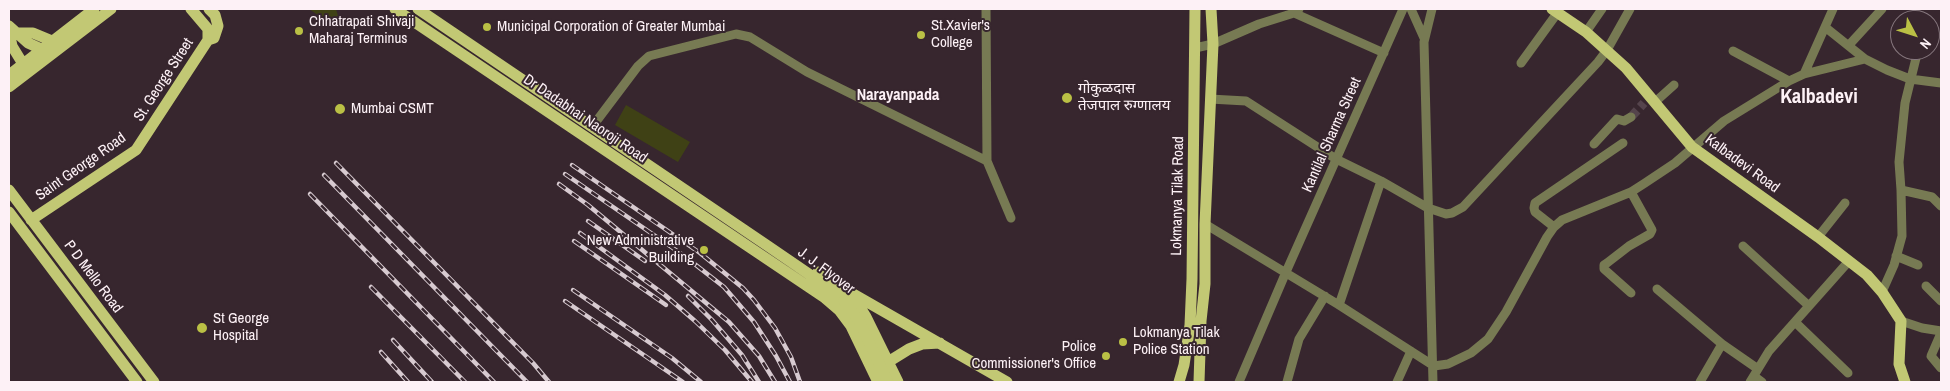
<!DOCTYPE html>
<html>
<head>
<meta charset="utf-8">
<style>
	body { margin:0 }
	#map { position:relative; width:1950px; height:391px; overflow:hidden; background:#37262e; font-family:"Archivo Narrow",sans-serif }
	canvas { display:block }
	.frame { position:absolute; inset:0; border:10px solid #fdf1f6; pointer-events:none }
	.north { position:absolute; left:1890px; top:10px; width:50px; height:50px; box-sizing:border-box; background:#37262e; border:1px solid #86777e; border-radius:50%; rotate:130deg; font-size:14px; font-weight:700; line-height:20px; text-align:center; color:#fdf1f6 }
	.north::after { content:''; display:block; margin:auto; width:18px; height:22px; background:#bac045; clip-path:polygon(50% 0,100% 100%,50% 72%,0 100%) }
</style>
</head>
<body>
<div id="map">
<canvas width="1950" height="391"></canvas>
<div class="frame"></div>
<div class="north">N</div>
</div>
<script>
const ctx = document.querySelector('canvas').getContext('2d');
ctx.lineJoin = 'round';
function fill(path, color) { ctx.fillStyle = color; ctx.fill(path, 'evenodd'); }
const shape = rows => new Path2D(rows.map(r => 'M' + r).join(''));
function stroke(path, color, width, dash) { ctx.strokeStyle = color; ctx.lineWidth = width; ctx.lineCap = dash ? 'butt' : 'round'; ctx.setLineDash(dash || []); ctx.stroke(path); }
function label(font, color, halo, rows, align = 'center') {
  ctx.font = font + ' "Archivo Narrow","Noto Sans Devanagari",sans-serif'; ctx.lineWidth = 4; ctx.setLineDash([]); ctx.textBaseline = 'middle'; ctx.strokeStyle = halo; ctx.fillStyle = color; for (const [text, x, y, turn = 0] of rows) {
    ctx.save(); ctx.translate(x, y); ctx.rotate((+turn || 0) * Math.PI / 180); ctx.textAlign = isNaN(turn) ? turn : align; if (halo) ctx.strokeText(text, 0, 0); ctx.fillText(text, 0, 0); ctx.restore();
  }
}
fill(shape([
	[309,9,336,9,338,16,332,22,327,21],
	[626,105,690,142,678,162,615,125]
]), '#3f4115');
stroke(shape([
	[1631,117,1644,103]
]), '#55444c', 9, [9, 4.5]);
stroke(shape([
	[986,9,987,161],
	[1411,9,1424,38],
	[1432,9,1424,42,1433,382],
	[1294,13,1384,53],
	[1825,27,1865,59,1887,70,1910,79,1941,83],
	[1586,32,1602,9],
	[1849,45,1882,9],
	[1195,48,1213,44,1259,24,1294,13,1299,9],
	[1733,51,1789,81],
	[1521,63,1558,12],
	[1804,74,1833,9],
	[1210,99,1246,101,1336,159,1381,181,1428,208,1446,214,1452,213,1463,207,1598,62,1607,50,1630,9],
	[1655,102,1674,85],
	[592,127,638,66,649,56,736,34,750,37,807,72,987,161,1011,218],
	[1594,144,1617,119,1624,121,1631,117],
	[1901,190,1932,197,1941,206],
	[1631,192,1652,230,1650,234,1629,246,1607,263,1604,265,1604,269,1631,293],
	[1205,224,1339,305,1434,366,1448,364,1471,353,1488,339,1506,312,1547,237,1554,227,1562,220,1631,192,1645,183,1675,163,1724,121,1789,81,1804,74,1865,59],
	[1554,227,1535,212,1534,208,1535,203,1623,143],
	[1818,237,1845,203],
	[1743,246,1809,306],
	[1896,256,1918,265],
	[1926,286,1941,301],
	[1657,289,1722,344,1758,369],
	[1882,292,1894,265,1902,236,1901,190,1899,162,1905,103,1918,50],
	[1339,305,1381,181],
	[1901,321,1922,328,1941,331],
	[1795,322,1848,373],
	[1941,333,1931,356,1941,368],
	[1754,376,1762,382],
	[1239,382,1286,272,1403,9],
	[1287,382,1299,339,1325,296],
	[1397,382,1411,351],
	[1700,382,1722,344],
	[1750,382,1769,351,1849,261]
]), '#777a53', 9);
stroke(shape([
	[191,9,208,29,208,40],
	[395,9,825,298,839,310,851,326,878,382],
	[418,9,765,244,825,285,844,301],
	[1552,9,1586,32,1626,68,1692,147,1818,237,1867,275,1882,292,1901,321,1899,364,1905,382],
	[9,26,28,43,48,52],
	[9,32,12,46,23,64],
	[16,33,33,33,57,43],
	[208,40,214,38,218,26,215,15,209,9],
	[9,75,94,9],
	[9,87,111,9],
	[9,190,154,382],
	[9,212,137,382],
	[31,220,136,150,208,40],
	[818,272,848,291,1007,382],
	[853,296,866,317,898,382],
	[885,367,888,362,909,349,922,344,940,343],
	[1179,382,1184,365,1190,325,1192,279,1195,9],
	[1199,382,1201,321,1205,284,1205,224,1213,44,1211,9]
]), '#c2c874', 11);
const rail = shape([
	[336,163,533,363,549,382],
	[572,165,700,253,743,288,754,300,775,328,791,357,800,382],
	[565,174,683,255,724,287,754,322,776,356,790,382],
	[324,175,527,382],
	[559,184,588,205,729,322,759,356,775,382],
	[310,194,494,382],
	[588,221,645,261],
	[580,233,665,295,695,321,725,350,752,382],
	[574,241,666,305],
	[371,287,465,382],
	[573,290,672,358,701,382],
	[688,296,712,320,742,355,759,382],
	[565,301,683,382],
	[393,340,432,382],
	[381,352,408,382]
]);
stroke(rail, '#d7cad0', 4.5);
stroke(rail, '#37262e', 2.5, [8]);
stroke(shape([
	[844,301,859,321,888,382]
]), '#c2c874', 11);
for (const [x, y, r, color] of [
	[487,27,5,"#bac045"],
	[299,31,5,"#bac045"],
	[921,35,5,"#bac045"],
	[1067,98,6,"#bac045"],
	[340,109,6,"#bac045"],
	[704,250,5,"#bac045"],
	[202,328,6,"#bac045"],
	[1123,342,5,"#bac045"],
	[1106,356,5,"#bac045"]
]) { const dot = new Path2D(); dot.arc(x, y, r, 0, 2 * Math.PI); ctx.fillStyle = color; ctx.fill(dot); stroke(dot, '#37262e', 2); }
label('15px', '#fdf1f6', '#37262e', [
	["Chhatrapati Shivaji",309,22],
	["Maharaj Terminus",309,39],
	["St.Xavier's",931,26],
	["College",931,43],
	["Municipal Corporation of Greater Mumbai",497,27],
	["गोकुळदास",1078,89],
	["तेजपाल रुग्णालय",1078,106],
	["Mumbai CSMT",351,109],
	["New Administrative",694,241,"right"],
	["Building",694,258,"right"],
	["St George",213,319],
	["Hospital",213,336],
	["Lokmanya Tilak",1133,333],
	["Police Station",1133,350],
	["Police",1096,347,"right"],
	["Commissioner's Office",1096,364,"right"]
], 'left');
label('15px', '#fdf1f6', '#37262e', [
	["St. George Street",164,80,-57],
	["Dr Dadabhai Naoroji Road",585,119,34],
	["Kantilal Sharma Street",1332,135,-66],
	["Kalbadevi Road",1742,164,36],
	["Saint George Road",81,167,-35],
	["Lokmanya Tilak Road",1178,196,-89],
	["J. J. Flyover",826,271,37],
	["P D Mello Road",93,277,53]
]);
label('bold 16px', '#fdf1f6', '#37262e', [
	["Narayanpada",898,96]
]);
label('bold 20px', '#fdf1f6', '#37262e', [
	["Kalbadevi",1819,98]
]);
</script>
</body>
</html>
